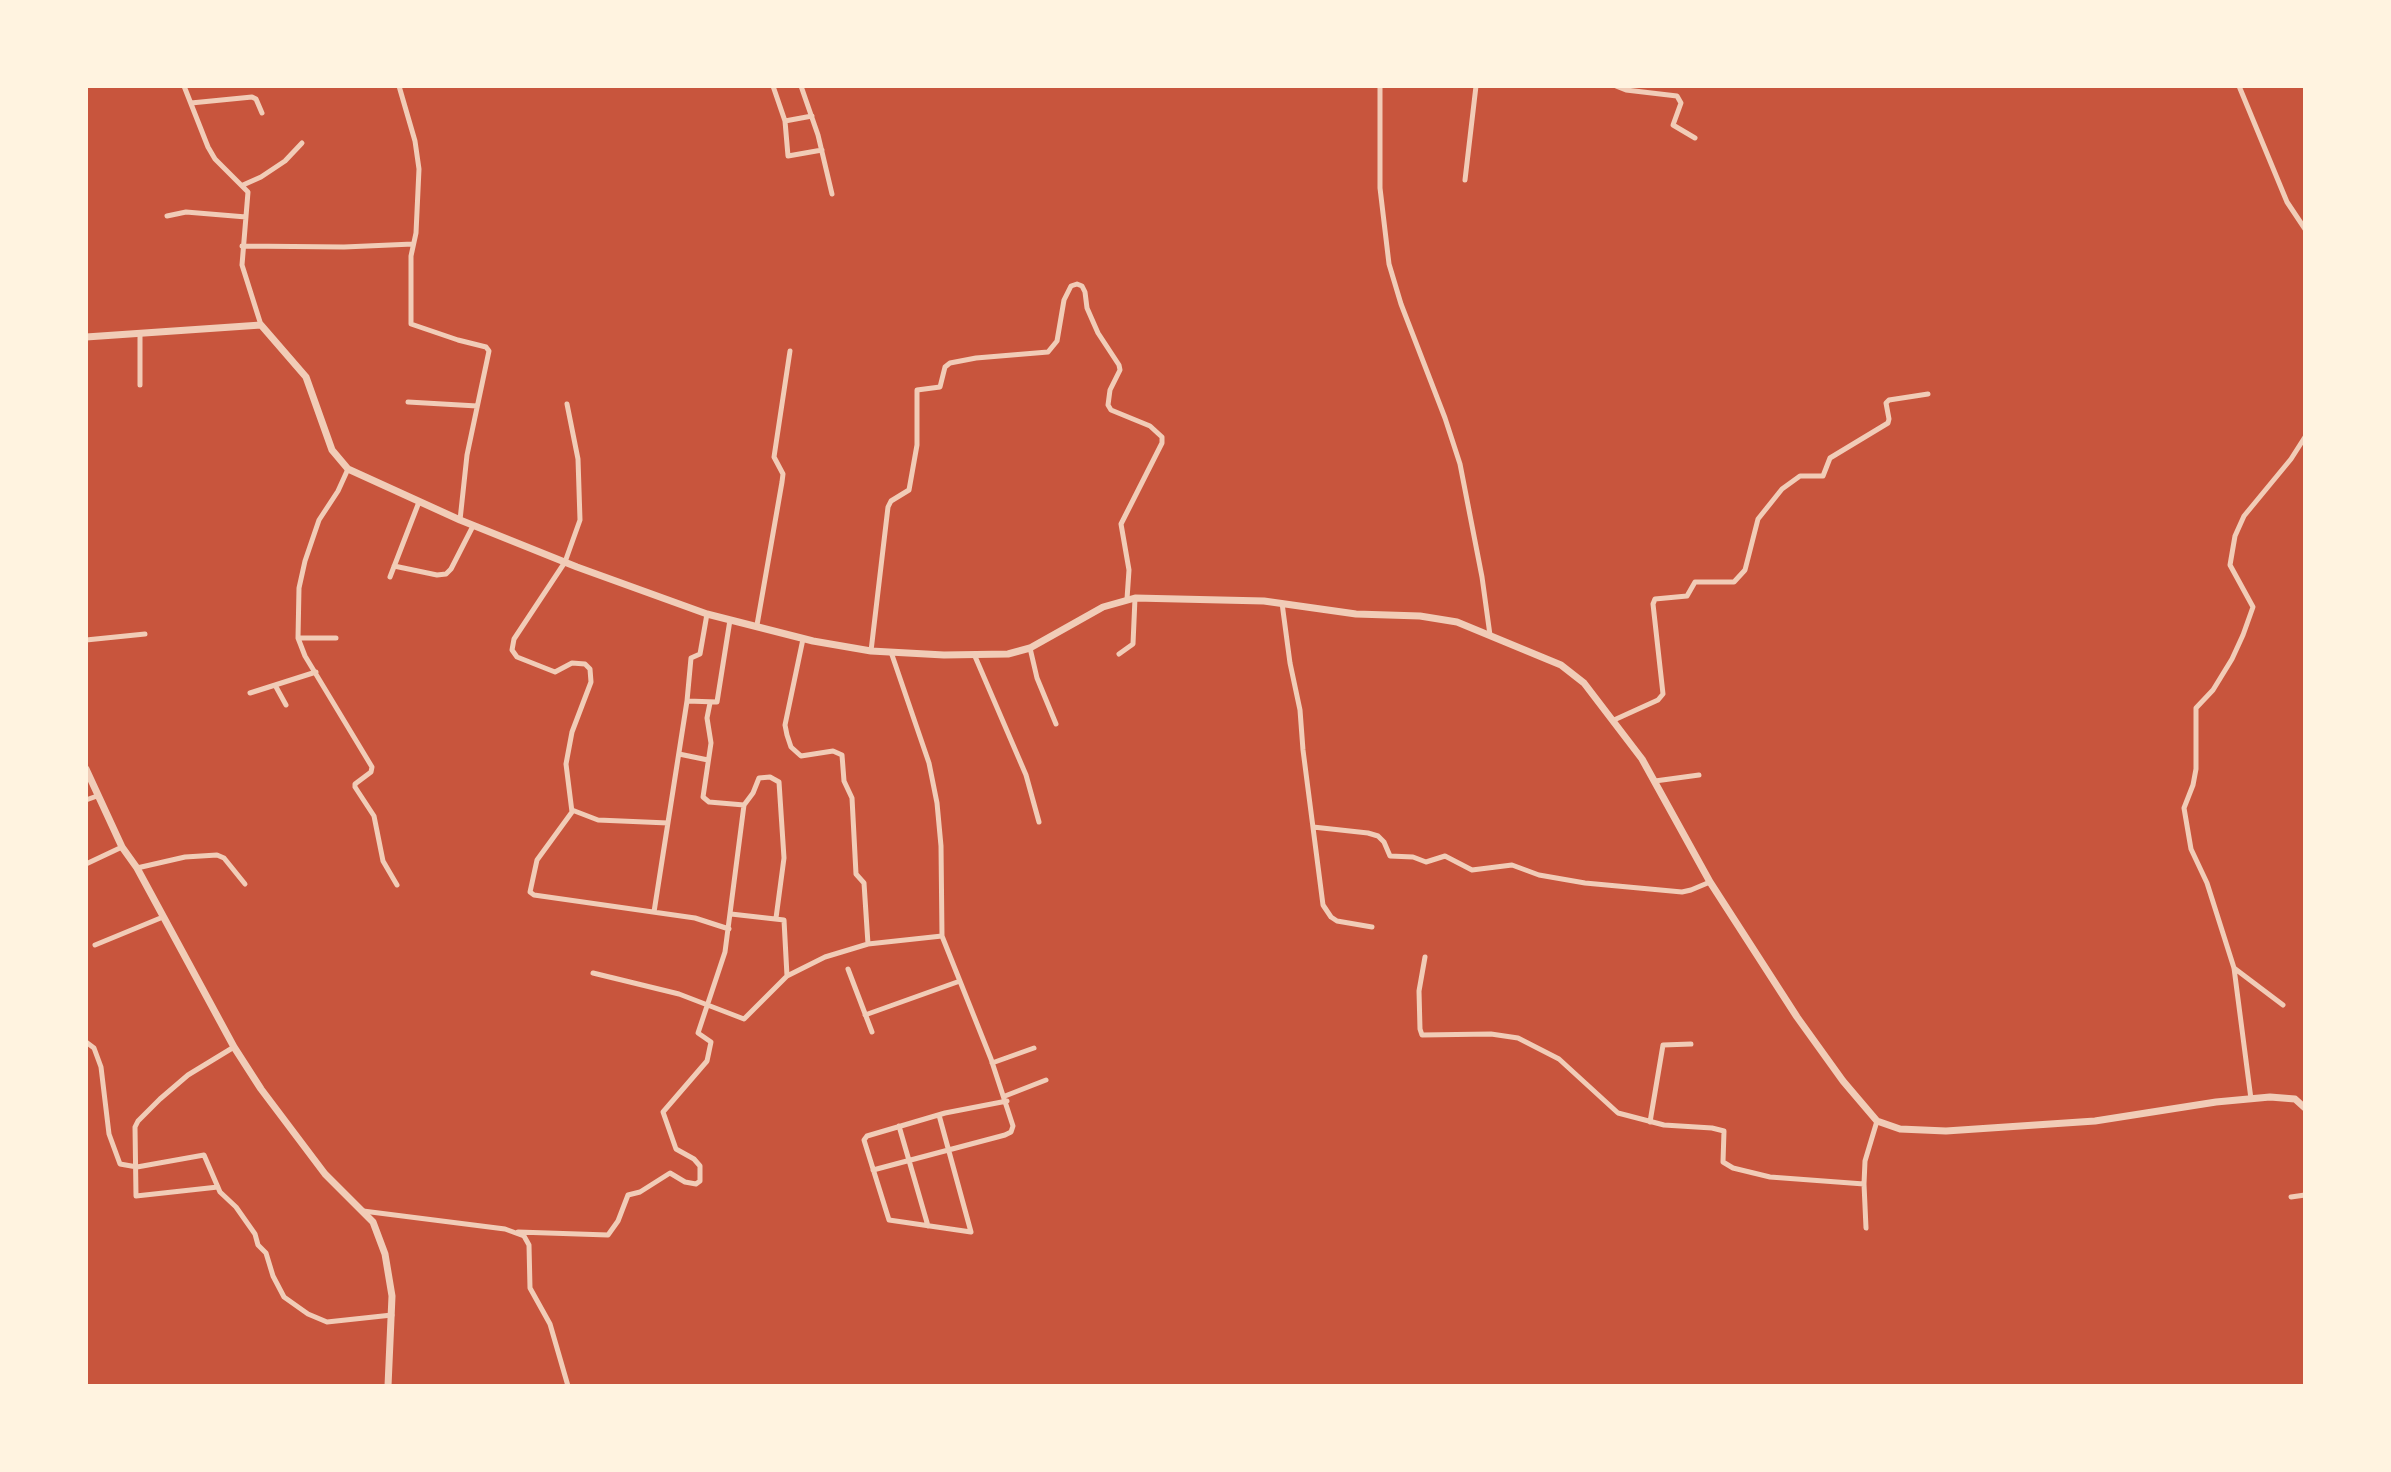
<!DOCTYPE html>
<html>
<head>
<meta charset="utf-8">
<style>
	body { margin:0 }
	#map { position:relative; width:2391px; height:1472px; overflow:hidden; background:#c8553d; font-family:"Zilla Slab",serif }
	canvas { display:block }
	.frame { position:absolute; inset:0; border:88px solid #fff3e0; pointer-events:none }
</style>
</head>
<body>
<div id="map">
<canvas width="2391" height="1472"></canvas>
<div class="frame"></div>
</div>
<script>
const ctx = document.querySelector('canvas').getContext('2d');
ctx.lineJoin = 'round';
const shape = rows => new Path2D(rows.map(r => 'M' + r).join(''));
function stroke(path, color, width, dash) { ctx.strokeStyle = color; ctx.lineWidth = width; ctx.lineCap = dash ? 'butt' : 'round'; ctx.setLineDash(dash || []); ctx.stroke(path); }
stroke(shape([
	[184,86,208,147,215,159,248,192,242,265,261,325],
	[399,86,415,141,419,169,416,233,411,256,411,324,458,340,486,347,489,351,467,455,460,520],
	[773,86,785,121,788,156,822,150],
	[801,86,818,135,832,194],
	[1380,86,1380,188,1389,264,1401,304,1445,418,1460,464,1482,577,1490,635],
	[1616,86,1626,90,1677,96,1681,103,1673,125,1695,138],
	[2239,86,2287,202,2305,229],
	[191,103,252,97,256,99,262,113],
	[785,121,812,116],
	[1465,180,1476,86],
	[243,185,261,177,285,161,302,143],
	[167,216,186,212,246,217],
	[242,246,344,247,413,244],
	[140,333,140,385],
	[408,402,477,406],
	[567,404,578,459,580,520,565,562,514,639,512,650,517,657,555,672,572,663,585,664,590,669,591,682,572,732,566,764,572,812,537,860,530,892,534,895,695,918,729,929],
	[348,469,338,491,319,520,305,561,299,588,298,638,305,656,372,767,371,772,355,784,355,787,374,816,383,861,397,885],
	[394,566,437,575,446,574,451,569,473,526],
	[390,577,419,502],
	[1282,603,1290,663,1300,710,1303,750,1323,905,1331,917,1337,921,1372,927],
	[757,625,782,482,783,474,774,457,790,351],
	[298,638,336,638],
	[803,639,785,725,787,735,791,747,801,756,833,751,842,755,844,781,852,798,856,874,864,883,868,944],
	[86,640,145,634],
	[1030,648,1037,678,1056,724],
	[871,651,888,507,891,501,909,490,917,445,917,390,940,387,945,367,950,363,976,358,1048,352,1057,341,1064,300,1071,286,1077,284,1082,286,1085,292,1087,308,1098,333,1119,365,1120,370,1110,390,1108,405,1111,410,1150,426,1162,437,1162,443,1121,524,1129,570,1127,599],
	[974,654,1026,775,1039,822],
	[1119,654,1133,644,1135,598],
	[275,685,286,705],
	[250,693,316,672],
	[687,701,691,658,700,654,707,614],
	[1614,720,1658,700,1663,694,1653,604,1655,599,1687,596,1695,582,1734,582,1745,570,1758,519,1782,489,1800,476,1823,476,1830,458,1888,423,1889,419,1886,403,1889,400,1928,394],
	[679,754,708,760],
	[1655,781,1699,775],
	[86,800,97,796],
	[744,805,753,793,759,778,770,777,779,782,784,858,776,918],
	[572,810,598,820,668,823],
	[1313,827,1368,833,1378,836,1384,842,1390,856,1413,857,1426,862,1445,856,1472,870,1512,865,1539,875,1585,883,1682,892,1691,890,1710,882],
	[86,864,122,847],
	[137,868,185,857,217,855,224,858,245,884],
	[654,912,687,701,717,702,730,620],
	[731,914,784,920,787,976],
	[95,945,163,917],
	[1425,957,1419,991,1420,1029,1422,1035,1491,1034,1518,1038,1559,1059,1618,1113,1664,1125,1712,1128,1724,1131,1723,1162,1733,1168,1770,1177,1864,1184],
	[2234,968,2283,1005],
	[848,969,872,1032],
	[593,973,679,994,744,1019,787,976,825,957,868,944,942,936],
	[865,1015,960,981],
	[86,1042,94,1048,101,1067,109,1134,120,1164,137,1167,204,1155,220,1192,236,1207,255,1234,258,1245,266,1253,273,1276,284,1297,308,1314,327,1322,392,1315],
	[992,1063,1034,1048],
	[1005,1096,1046,1080],
	[2251,1099,2234,968,2207,883,2191,849,2184,808,2193,785,2196,769,2196,708,2213,690,2232,659,2243,635,2253,607,2230,565,2235,536,2244,516,2291,459,2305,437],
	[939,1115,971,1232,889,1220,864,1140,867,1136,945,1113,1007,1101],
	[1650,1122,1663,1045,1691,1044],
	[899,1126,928,1226],
	[873,1170,1005,1135,1011,1132,1013,1126,991,1059,942,936,941,846,937,803,929,763,891,652],
	[218,1187,136,1196,135,1127,138,1121,160,1099,188,1075,234,1047],
	[2291,1197,2305,1195],
	[363,1211,505,1229,524,1236,529,1245,530,1288,550,1324,568,1386],
	[1866,1228,1864,1184,1865,1161,1877,1121],
	[518,1232,608,1235,618,1221,628,1195,640,1192,670,1173,685,1182,696,1184,700,1181,700,1166,694,1159,676,1149,663,1112,707,1061,711,1042,698,1033,725,952,744,805,709,802,703,797,711,743,707,718,710,703]
]), '#f1ccb7', 5);
stroke(shape([
	[86,337,261,325,306,377,332,450,348,469,460,520,577,567,707,614,813,641,871,651,944,655,1008,654,1030,648,1103,607,1135,598,1264,601,1356,614,1420,616,1457,622,1561,665,1584,683,1642,759,1710,882,1797,1017,1843,1081,1877,1121,1900,1129,1946,1131,2095,1121,2216,1102,2270,1097,2295,1099,2305,1108],
	[86,769,122,847,137,868,234,1047,261,1089,325,1174,373,1222,385,1254,392,1296,388,1386]
]), '#f1ccb7', 7);
</script>
</body>
</html>
